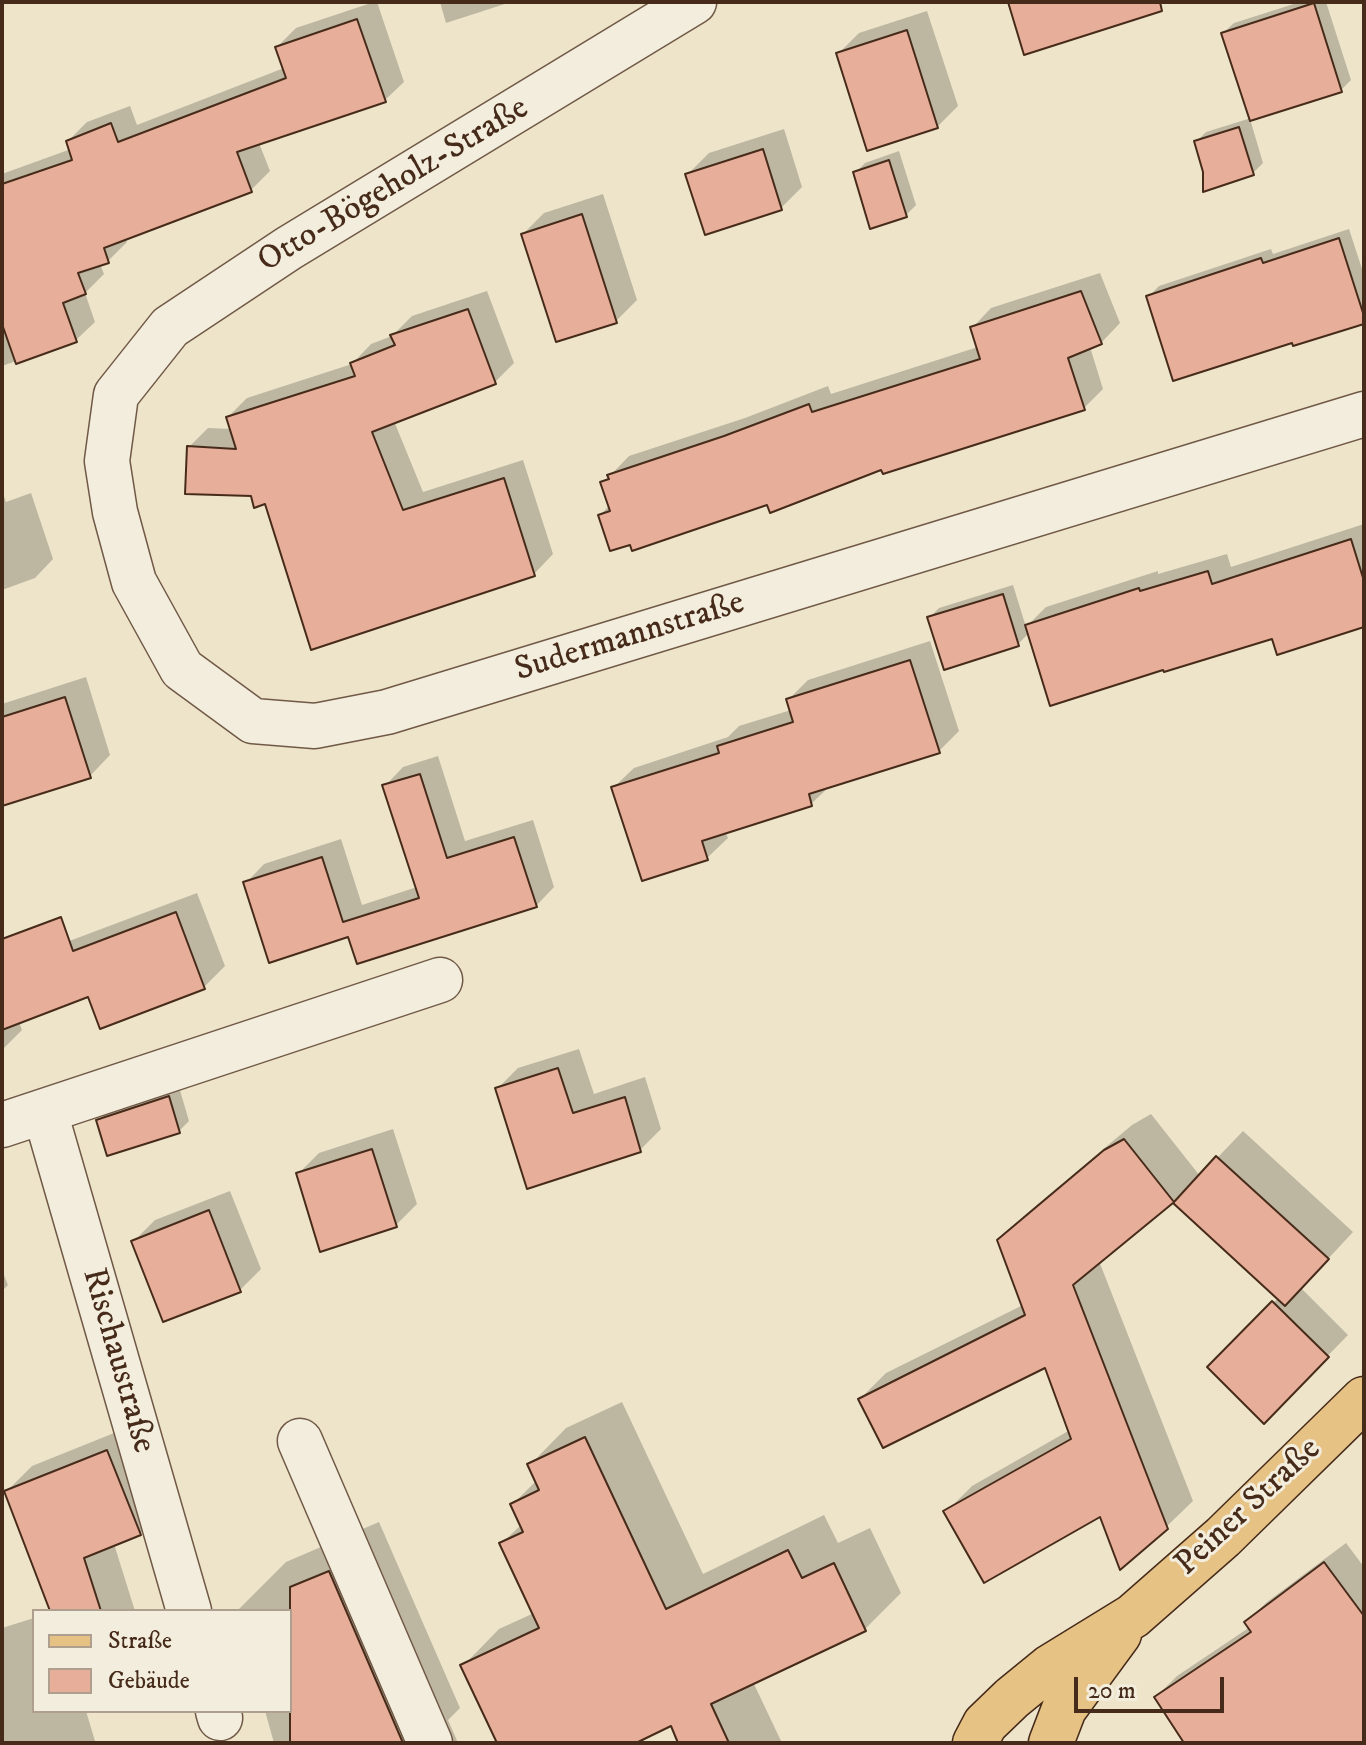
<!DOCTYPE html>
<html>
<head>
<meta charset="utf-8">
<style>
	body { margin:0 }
	#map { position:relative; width:1366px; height:1745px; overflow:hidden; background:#ede4ca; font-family:"IM FELL DW Pica",serif }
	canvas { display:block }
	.frame { position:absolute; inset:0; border:4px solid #472b1a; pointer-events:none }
	.legend { position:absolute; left:32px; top:1609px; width:260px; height:104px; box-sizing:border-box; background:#f3eddd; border:2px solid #ae9f8f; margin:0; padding:10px 14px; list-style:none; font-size:24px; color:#472b1a }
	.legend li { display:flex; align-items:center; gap:16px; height:40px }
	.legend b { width:40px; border:2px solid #ae9f8f }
	.scale { position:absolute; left:1074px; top:1677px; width:150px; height:36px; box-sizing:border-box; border:4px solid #472b1a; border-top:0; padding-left:10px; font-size:24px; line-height:28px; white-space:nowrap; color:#472b1a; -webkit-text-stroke:6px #f3eddd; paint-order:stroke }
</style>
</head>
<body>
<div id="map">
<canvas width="1366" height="1745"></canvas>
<div class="frame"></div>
<ul class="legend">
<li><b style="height:10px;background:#e6c285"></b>Straße</li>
<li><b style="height:22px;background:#e7ae99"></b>Gebäude</li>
</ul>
<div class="scale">20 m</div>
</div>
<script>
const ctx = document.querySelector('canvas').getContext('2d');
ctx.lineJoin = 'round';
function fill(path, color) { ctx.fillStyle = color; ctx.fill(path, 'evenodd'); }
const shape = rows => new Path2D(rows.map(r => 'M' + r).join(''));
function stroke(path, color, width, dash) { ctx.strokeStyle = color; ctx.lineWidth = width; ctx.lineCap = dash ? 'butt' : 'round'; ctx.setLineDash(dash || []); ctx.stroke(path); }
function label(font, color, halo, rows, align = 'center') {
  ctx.font = font + ' "IM FELL DW Pica",serif'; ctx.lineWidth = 6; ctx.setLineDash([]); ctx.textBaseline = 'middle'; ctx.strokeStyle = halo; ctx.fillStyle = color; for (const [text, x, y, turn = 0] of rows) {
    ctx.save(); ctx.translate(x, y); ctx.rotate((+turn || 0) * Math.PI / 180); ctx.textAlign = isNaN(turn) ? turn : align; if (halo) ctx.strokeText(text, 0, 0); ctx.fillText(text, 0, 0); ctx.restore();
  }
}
fill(shape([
	[374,2,377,2,404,82,385,100,259,143,270,171,251,190,125,237,127,242,108,261,100,264,104,274,85,293,95,322,76,340,2,366,2,174,71,149,68,141,87,122,130,106,137,125,284,68,277,47,296,28],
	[440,2,511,2,446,23],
	[1300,2,1326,2,1351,80,1341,90,1250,119,1263,163,1253,173,1196,142,1206,132,1251,118,1223,33,1234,23],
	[927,11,958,106,937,127,838,54,859,33],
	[784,129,802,187,781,208,688,174,709,153],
	[899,151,916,205,906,215,855,173,865,163],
	[603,194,637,300,616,321,523,234,544,213],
	[1349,229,1364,275,1364,322,1294,341,1148,297,1159,286,1271,249,1273,254],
	[1100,273,1120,323,1101,343,1090,347,1103,389,1084,408,768,502,600,515,610,505,603,483,629,456,745,418,828,386,831,394,978,347,972,328,991,308],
	[487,291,514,363,495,382,394,421,423,492,523,460,553,554,534,574,266,502,252,494,189,447,208,428,232,429,228,417,247,398,352,364,371,344,392,336,412,316],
	[2,491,6,502,31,493,53,559,35,578,2,590],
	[1364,524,1364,625,1274,637,1029,633,1018,644,929,618,939,608,1013,585,1026,627,1046,607,1158,571,1158,574,1227,554,1231,567],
	[930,641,959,731,939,751,831,785,811,804,725,831,728,838,707,858,613,788,634,768,728,737,739,726,791,710,788,700,808,680],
	[86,677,110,755,90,776,2,804,2,704],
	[438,756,465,841,533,820,554,887,536,906,349,935,246,883,264,864,341,839,362,905,417,887,385,786,403,767],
	[197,893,225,966,204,987,101,1026,64,943],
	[8,992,22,1030,2,1050,2,994],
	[579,1049,594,1094,645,1077,661,1129,640,1150,497,1089,518,1068],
	[179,1087,189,1121,179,1131,98,1121,108,1111],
	[1151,1114,1200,1176,1243,1131,1353,1232,1301,1288,1348,1335,1264,1421,1210,1367,1279,1297,1173,1200,1099,1261,1193,1501,1166,1527,1101,1514,946,1512,972,1486,1070,1430,1046,1365,860,1399,886,1373,1023,1305,1000,1240,1026,1214,1132,1125],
	[393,1129,417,1204,396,1225,298,1174,319,1153],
	[230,1191,261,1269,240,1290,134,1241,155,1220],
	[2,1270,8,1285,2,1291],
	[622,1402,703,1574,824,1515,838,1543,870,1528,901,1593,865,1629,753,1682,782,1743,681,1743,672,1724,631,1743,499,1743,463,1666,499,1629,534,1613,501,1544,522,1524,513,1504,537,1480,530,1465,566,1428],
	[134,1425,166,1507,140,1534,114,1544,135,1611,52,1611,6,1492,32,1466],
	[379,1522,460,1708,448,1720,458,1743,274,1743,265,1711,290,1711,290,1611,237,1611,286,1562],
	[1346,1543,1364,1567,1364,1743,1187,1743,1156,1697,1177,1676,1250,1627,1246,1622,1267,1602],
	[34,1618,34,1711,86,1711,95,1741,93,1743,2,1743,2,1628]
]), '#0003');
const building = shape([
	[1008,2,1160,2,1162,11,1024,55,1008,2],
	[1314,3,1342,92,1250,121,1221,33,1314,3],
	[357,19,386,102,237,152,252,192,104,248,109,263,78,273,86,294,63,303,77,342,16,364,2,324,2,184,72,160,66,141,111,123,118,142,286,78,275,47,357,19],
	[907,30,938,128,867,151,836,53,907,30],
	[1239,127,1254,175,1203,192,1203,172,1194,141,1239,127],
	[763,149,782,210,705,235,685,174,763,149],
	[889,160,907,217,870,229,853,172,889,160],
	[582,214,617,323,556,342,521,234,582,214],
	[1339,238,1364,316,1364,324,1293,346,1292,343,1173,381,1146,296,1261,258,1263,263,1339,238],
	[1081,291,1102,344,1068,358,1085,410,883,474,881,470,770,513,767,505,632,551,630,545,610,551,598,515,610,511,600,482,609,479,607,475,724,436,809,404,812,412,980,359,970,327,1081,291],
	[468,309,496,384,372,432,403,510,504,478,535,576,311,650,265,504,254,508,251,496,185,494,187,446,236,449,226,417,355,376,350,363,395,345,390,335,468,309],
	[1351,539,1364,581,1364,627,1277,655,1272,639,1164,672,1163,670,1050,706,1025,625,1139,588,1140,591,1208,571,1212,584,1351,539],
	[1003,594,1019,646,944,670,927,617,1003,594],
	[910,660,940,753,809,794,812,806,702,841,708,860,642,881,611,787,719,753,717,746,793,722,786,699,910,660],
	[65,697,91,778,2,806,2,717,65,697],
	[420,774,447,858,514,837,537,907,357,964,348,937,269,963,243,882,322,857,343,922,419,898,382,785,420,774],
	[176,912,205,989,100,1029,88,997,2,1030,2,939,61,917,73,951,176,912],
	[558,1068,573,1113,625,1097,641,1152,527,1189,495,1088,558,1068],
	[169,1096,180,1133,107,1156,96,1120,169,1096],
	[1124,1139,1174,1202,1216,1156,1329,1259,1285,1306,1173,1203,1073,1285,1168,1529,1120,1570,1100,1517,984,1583,943,1511,1071,1439,1045,1368,883,1448,858,1399,1025,1315,997,1240,1104,1150,1124,1139],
	[372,1149,397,1227,320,1252,296,1173,372,1149],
	[209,1210,241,1292,163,1322,131,1241,209,1210],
	[1272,1301,1329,1357,1264,1424,1207,1367,1272,1301],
	[585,1437,666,1609,788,1550,802,1578,834,1563,866,1631,711,1704,729,1743,678,1743,671,1726,636,1743,497,1743,460,1665,539,1628,499,1543,523,1532,510,1504,539,1490,527,1464,585,1437],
	[107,1450,141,1535,84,1558,101,1611,50,1611,4,1491,107,1450],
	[1324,1562,1364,1616,1364,1743,1184,1743,1154,1697,1251,1632,1244,1622,1324,1562],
	[329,1571,403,1743,290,1743,290,1587,329,1571]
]);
fill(building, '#e7ae99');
stroke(building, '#472b1a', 2);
const minor = shape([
	[694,2,289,248,170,327,116,395,107,461,115,512,134,582,182,669,253,721,315,726,387,712,1364,414],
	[45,1112,189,1611],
	[2,1125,440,980],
	[300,1441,430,1743],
	[218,1711,220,1718]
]);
const major = shape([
	[975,1743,985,1724,1012,1698,1050,1667,1133,1616,1223,1537,1364,1399],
	[1051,1743,1064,1709,1119,1634]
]);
stroke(minor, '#705946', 47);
stroke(major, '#472b1a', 47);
stroke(minor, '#f3eddd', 44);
stroke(major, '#e6c285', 44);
label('34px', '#472b1a', '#f3eddd', [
	["Otto-Bögeholz-Straße",394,186,-31],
	["Sudermannstraße",630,638,-17],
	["Rischaustraße",117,1361,74],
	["Peiner Straße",1249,1508,-43]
]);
</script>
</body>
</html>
